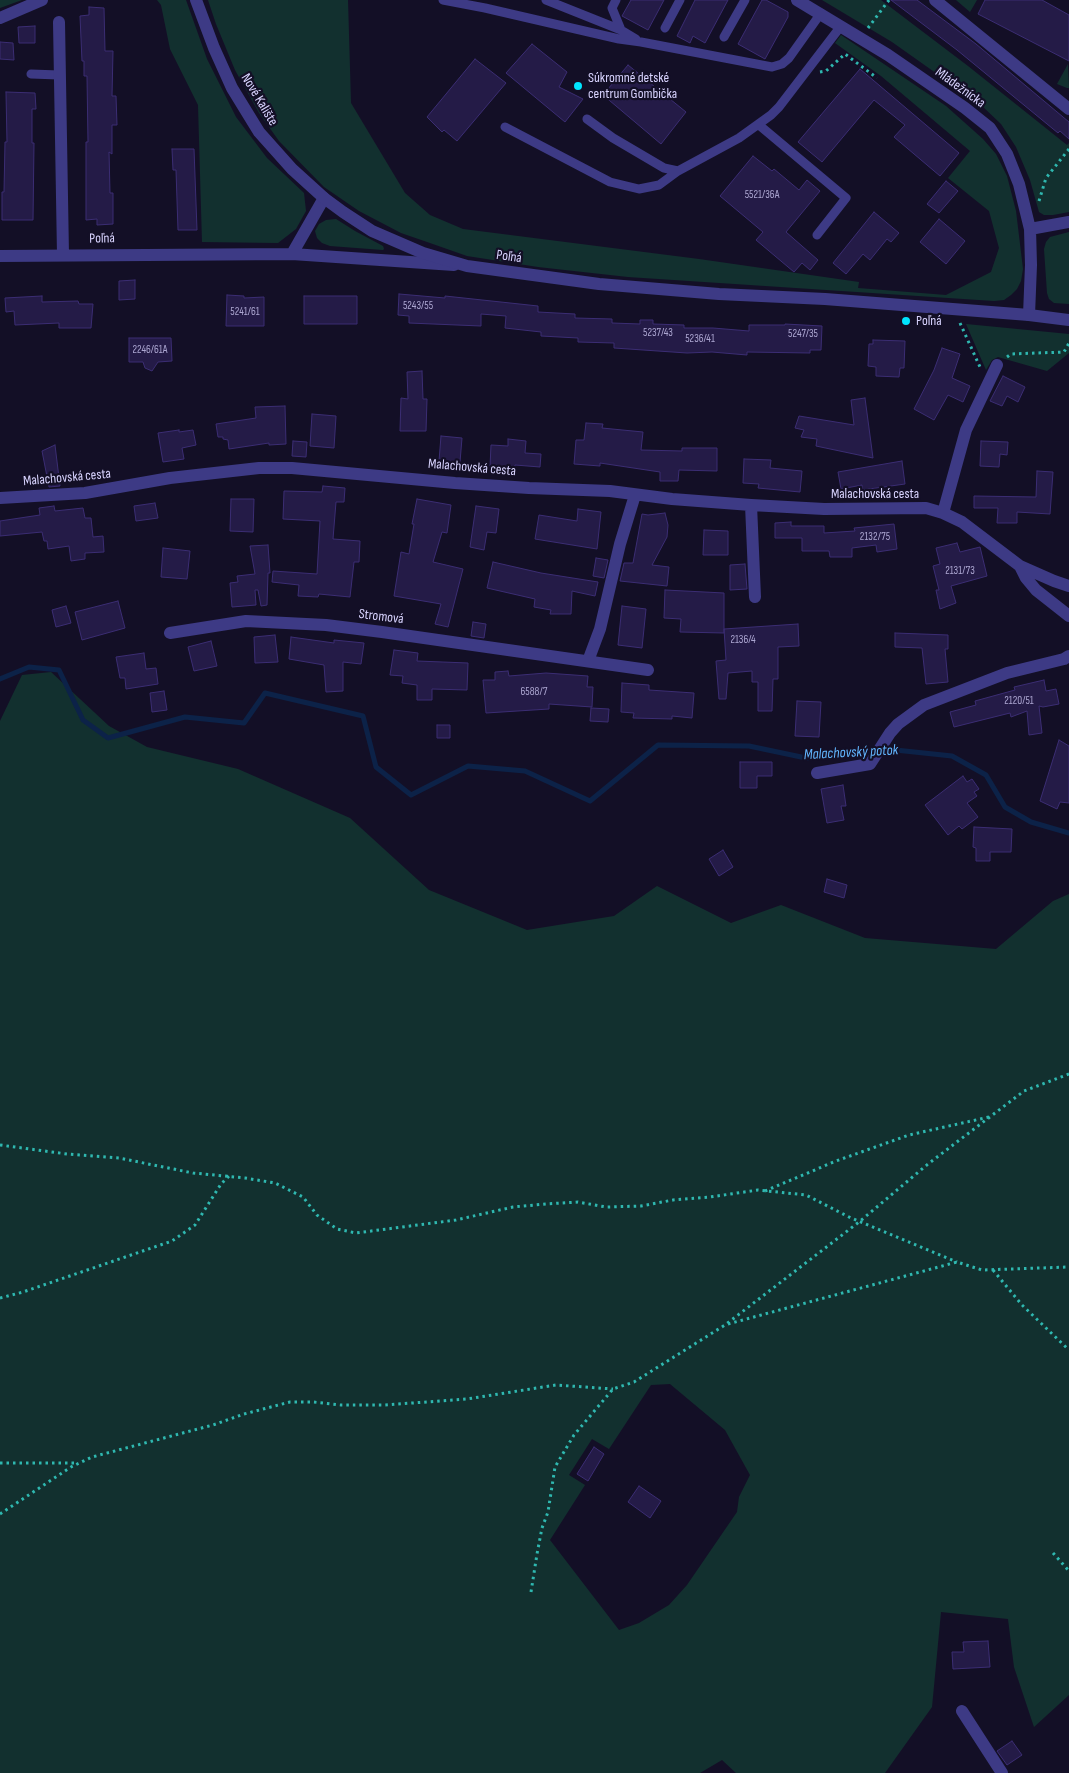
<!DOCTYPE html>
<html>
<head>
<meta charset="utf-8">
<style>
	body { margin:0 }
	canvas { display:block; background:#130f26 }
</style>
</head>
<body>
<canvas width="1069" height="1773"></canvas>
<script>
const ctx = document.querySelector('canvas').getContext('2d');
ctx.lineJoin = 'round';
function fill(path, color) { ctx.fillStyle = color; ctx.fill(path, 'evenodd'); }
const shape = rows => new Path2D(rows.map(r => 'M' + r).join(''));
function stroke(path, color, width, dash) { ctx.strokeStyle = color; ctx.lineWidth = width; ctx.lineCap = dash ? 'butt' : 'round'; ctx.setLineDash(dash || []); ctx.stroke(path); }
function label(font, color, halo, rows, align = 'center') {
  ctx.font = font + ' "Sofia Sans Condensed",sans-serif'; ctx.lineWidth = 4.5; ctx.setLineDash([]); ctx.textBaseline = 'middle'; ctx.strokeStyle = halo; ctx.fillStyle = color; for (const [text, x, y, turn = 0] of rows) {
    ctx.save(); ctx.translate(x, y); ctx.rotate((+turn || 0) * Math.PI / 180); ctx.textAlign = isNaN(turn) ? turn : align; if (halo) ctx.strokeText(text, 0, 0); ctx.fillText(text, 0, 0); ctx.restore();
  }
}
fill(shape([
	[0,0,22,0,0,8],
	[157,0,186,0,207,59,236,117,267,158,304,193,306,211,296,229,278,243,202,242,198,105,170,49,161,5],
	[208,0,348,0,351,103,405,193,430,215,463,229,699,259,859,282,858,288,946,295,991,272,999,248,989,211,948,178,970,151,881,76,835,43,841,35,946,106,983,139,996,154,1007,176,1016,211,1023,269,1021,281,1017,289,1011,295,1004,300,994,301,628,277,538,267,467,256,430,243,401,233,359,211,324,187,279,141,259,113,235,70,216,24],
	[822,0,881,0,968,66,1067,145,1069,143,1069,212,1053,215,1044,215,1039,212,1030,180,1016,147,1001,124,981,105,892,42],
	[956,0,977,0,970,12],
	[1068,64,1069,88,1067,88,1057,84],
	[336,219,355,231,383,246,384,249,383,250,330,246,322,243,317,238,315,231,319,224,326,220],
	[1069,232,1069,304,1054,303,1049,299,1047,293,1044,249,1046,242,1050,237],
	[966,324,1069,334,1069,353,1047,371,998,357,992,360,986,370],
	[51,672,109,726,147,747,238,769,350,818,429,890,527,930,614,916,657,886,731,923,781,905,865,938,996,949,1053,901,1069,894,1069,1695,1034,1727,1014,1667,1008,1619,941,1612,932,1707,885,1773,736,1773,722,1760,700,1773,0,1773,0,721,22,675],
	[670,1384,725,1430,750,1475,739,1497,737,1512,687,1585,669,1605,639,1623,619,1630,550,1540,585,1485,569,1475,592,1439,609,1449,651,1385]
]), '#12302f');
stroke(shape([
	[0,679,29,667,59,670,83,720,108,738,185,717,244,723,265,693,363,716,376,767,411,795,468,766,525,771,590,801,658,745,749,746,806,758,886,749,952,756,986,775,1005,807,1031,822,1069,833]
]), '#0c2248', 5);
const building = shape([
	[631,0,664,0,648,30,622,16,631,0],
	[695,0,728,0,705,43,693,36,690,43,677,36,695,0],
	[762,0,766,0,788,12,788,17,765,59,738,44,762,0],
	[891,0,917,0,976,44,1069,122,1069,139,1060,131,1058,133,957,50,891,0],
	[985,0,1042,0,1069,15,1069,61,978,14,985,0],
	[89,7,104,8,105,51,113,51,112,96,116,96,117,125,112,125,112,154,109,152,110,193,113,193,113,224,97,225,97,219,86,220,86,142,88,142,87,76,84,76,84,61,82,61,80,16,89,15,89,7],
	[35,26,35,43,19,43,18,27,35,26],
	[0,42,13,43,14,60,0,59,0,42],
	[532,44,567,72,559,87,583,99,565,122,506,73,532,44],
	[475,59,506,83,457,141,444,130,442,132,427,117,475,59],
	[628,65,686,112,661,144,603,95,628,65],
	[860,69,959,153,940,176,894,137,905,125,874,100,822,162,798,142,860,69],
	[6,92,35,93,36,109,32,109,32,143,34,143,33,220,2,220,2,192,4,192,5,142,7,142,6,92],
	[172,149,194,149,197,230,178,230,176,170,173,170,172,149],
	[753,156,772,171,774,169,799,190,807,180,820,191,786,232,818,260,810,270,802,263,794,272,756,240,763,232,720,196,753,156],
	[946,181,958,191,939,213,927,204,946,181],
	[874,212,899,233,891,242,887,239,870,260,863,254,846,274,833,263,874,212],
	[939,219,965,241,946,264,920,242,939,219],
	[135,280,135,299,119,300,119,281,135,280],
	[399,294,445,298,445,296,538,306,538,312,575,314,575,318,612,319,612,323,640,324,640,320,653,320,653,324,684,325,684,328,713,328,749,331,749,325,785,325,785,324,822,326,821,350,810,350,810,353,747,352,747,355,712,352,687,353,614,348,614,343,578,342,578,338,541,336,541,332,505,328,506,316,481,314,481,326,409,323,409,316,398,315,399,294],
	[227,295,244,296,244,298,264,297,264,326,226,326,227,295],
	[42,296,42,302,78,301,79,304,93,304,91,328,59,328,59,323,15,325,14,311,6,312,5,298,42,296],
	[304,296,357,296,357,324,304,324,304,296],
	[129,338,171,338,172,361,158,362,152,371,145,368,143,362,129,362,129,338],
	[873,340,905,341,904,368,900,368,899,377,876,376,876,367,868,366,869,344,873,344,873,340],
	[942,348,960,354,952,378,970,386,963,402,948,395,934,420,914,409,934,370,942,348],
	[422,371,423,399,427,399,426,431,400,431,401,398,408,399,407,372,422,371],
	[1003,376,1025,387,1018,402,1007,396,1002,406,990,401,1003,376],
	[865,398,873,458,816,446,817,439,801,437,804,430,795,428,799,416,854,425,851,400,865,398],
	[285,406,286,444,269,445,269,443,229,449,228,440,223,439,223,437,218,437,216,424,256,418,255,407,285,406],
	[312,414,336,416,334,448,310,446,312,414],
	[586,423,603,424,602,428,643,432,641,450,682,451,682,448,717,448,717,471,679,470,678,481,660,481,660,472,600,463,600,466,574,464,576,440,584,440,586,423],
	[179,430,179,432,193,430,196,445,182,448,184,459,163,462,158,433,179,430],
	[441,436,462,438,460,462,439,461,441,436],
	[508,439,526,441,525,453,541,454,540,467,515,465,514,472,497,471,498,467,490,467,491,445,508,446,508,439],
	[293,441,307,442,306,457,292,456,293,441],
	[981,441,1008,442,1007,455,1000,454,999,467,980,466,981,441],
	[55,445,60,486,49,487,42,451,55,445],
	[744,459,771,460,770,468,802,471,800,492,758,488,759,484,743,483,744,459],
	[902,461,905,484,862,490,862,485,841,489,838,472,902,461],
	[1037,471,1053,472,1050,514,1017,512,1017,523,997,523,998,508,974,508,974,496,1036,497,1037,471],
	[323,486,345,488,344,502,336,502,333,539,360,541,359,562,354,562,350,597,319,594,318,597,298,596,299,585,272,582,273,571,317,574,320,521,283,519,284,491,322,492,323,486],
	[231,499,254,499,253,532,230,531,231,499],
	[417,499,451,505,447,533,442,532,433,562,463,569,448,627,435,624,441,604,394,596,401,552,409,554,414,524,412,524,417,499],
	[155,503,158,518,136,521,134,506,155,503],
	[54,506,55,511,83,508,85,518,91,518,93,537,103,536,104,552,85,553,85,559,71,561,69,546,48,549,47,541,44,541,42,532,0,536,0,521,40,515,39,508,54,506],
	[476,506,499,509,496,533,487,532,484,550,470,547,476,506],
	[578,509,601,512,597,549,535,539,539,515,577,521,578,509],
	[665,513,668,525,667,537,652,565,669,567,667,586,620,581,624,563,633,563,642,514,648,515,665,513],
	[791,522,791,526,824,526,824,533,855,531,854,528,894,524,897,549,877,552,876,545,852,548,852,557,830,557,829,551,802,551,802,538,775,538,775,523,791,522],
	[704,530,728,531,728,555,703,555,704,530],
	[957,543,960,552,980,547,987,576,951,586,956,603,940,609,936,590,939,590,933,566,940,564,936,548,957,543],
	[268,545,270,573,268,573,267,605,261,606,258,590,255,590,256,605,232,607,230,583,238,582,237,576,255,574,250,546,268,545],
	[163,548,190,551,187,579,161,577,163,548],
	[596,558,608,560,604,578,593,576,596,558],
	[493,562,541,573,598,582,595,596,572,591,571,614,550,614,551,610,534,607,535,599,487,588,493,562],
	[745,564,747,589,730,590,730,565,745,564],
	[665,590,724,593,724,633,680,632,681,619,664,618,665,590],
	[118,601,125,628,82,640,75,612,118,601],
	[66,606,71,623,56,627,52,610,66,606],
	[622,606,646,609,642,648,618,645,622,606],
	[473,622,486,624,484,638,471,636,473,622],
	[798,624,799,646,778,647,778,679,773,679,772,711,758,711,758,682,752,682,752,671,728,673,726,699,719,699,716,661,726,660,724,629,798,624],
	[895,633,948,635,948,649,945,649,948,682,926,684,922,648,895,647,895,633],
	[275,635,278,662,255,663,254,637,275,635],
	[291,637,334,643,334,640,364,643,361,664,343,662,343,691,326,692,324,665,289,659,291,637],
	[211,641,217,666,194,671,188,647,211,641],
	[394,650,418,653,417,661,468,663,467,690,432,689,432,700,417,700,417,685,402,683,403,676,390,675,394,650],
	[144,653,146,669,156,668,158,684,126,689,125,678,120,678,116,657,144,653],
	[508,671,509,676,546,673,588,676,587,687,593,687,592,707,549,704,549,709,486,713,483,680,495,680,495,672,508,671],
	[1044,680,1046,691,1056,689,1059,704,1043,707,1039,706,1042,733,1029,735,1027,711,1011,717,1010,713,954,727,950,712,976,705,975,701,1015,690,1014,687,1044,680],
	[622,683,649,685,649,690,694,693,692,718,672,716,672,719,633,718,634,713,621,712,622,683],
	[164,691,167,710,152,712,150,693,164,691],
	[797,701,821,702,819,737,795,736,797,701],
	[591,708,609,709,608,722,590,721,591,708],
	[437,725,450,725,450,738,437,738,437,725],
	[1059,740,1069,746,1069,803,1060,802,1057,809,1040,801,1059,740],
	[740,762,772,762,772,776,757,776,757,788,740,788,740,762],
	[963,776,967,782,972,779,979,789,974,792,977,796,967,803,978,817,962,829,959,826,948,835,925,805,963,776],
	[843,785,846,806,841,806,844,820,827,823,821,789,843,785],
	[974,827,1012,829,1011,852,990,852,990,861,976,861,976,848,973,847,974,827],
	[723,850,733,867,719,876,709,859,723,850],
	[827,879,847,885,844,898,824,892,827,879],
	[594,1447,604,1454,588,1481,577,1474,594,1447],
	[639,1486,661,1501,650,1518,628,1502,639,1486],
	[988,1641,990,1667,953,1669,952,1652,964,1652,963,1642,988,1641],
	[1012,1741,1022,1755,1007,1765,997,1751,1012,1741]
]);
fill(building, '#241b47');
stroke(building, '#3b2d73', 1);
stroke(shape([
	[868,28,889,0],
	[820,72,826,71,845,54,877,78],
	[1039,201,1046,178,1069,149],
	[960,323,980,367],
	[1007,357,1011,354,1064,352,1069,343],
	[0,1145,67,1154,119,1158,193,1173,245,1178,275,1183,303,1197,317,1215,337,1229,356,1233,456,1220,513,1207,546,1204,578,1202,606,1207,641,1206,673,1200,710,1197,758,1190,806,1195,851,1218,957,1262],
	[765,1191,836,1161,909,1135,989,1117],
	[993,1270,1022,1305,1069,1350],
	[0,1298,23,1292,172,1241,195,1225,221,1184,229,1176],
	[728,1324,957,1262,982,1270,1069,1267],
	[0,1463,77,1463],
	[0,1514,71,1467,92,1457,213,1425,244,1414,290,1402,313,1402,341,1405,385,1405,467,1399,556,1385,613,1389],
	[1053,1553,1069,1571],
	[531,1592,537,1554,542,1528,548,1512,555,1467,574,1435,613,1389,634,1382,725,1325,859,1222,928,1164,1024,1091,1069,1074]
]), '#2fb8b0', 3, [2.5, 4]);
stroke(shape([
	[443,0,485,8,619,39,641,42,772,67,782,64,789,58,821,13],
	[546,0,621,30,636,39],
	[616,0,612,8,621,30],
	[665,28,680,0],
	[724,37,745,0],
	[31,74,59,75],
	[587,119,613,138,664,168,678,171,739,138,771,115,779,107,841,26],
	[759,125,846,198,817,235],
	[505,127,610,182,639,189,659,185,678,171]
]), '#3d3a85', 9);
stroke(shape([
	[797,0,888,55,965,108,990,128,1007,154,1019,184,1030,229,1031,265,1029,315],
	[935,0,1069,109],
	[0,18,42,0],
	[59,22,63,255],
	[1030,229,1069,222],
	[292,254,324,198],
	[0,256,292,254,454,265],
	[0,498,85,493,170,478,259,468,292,468,455,483,529,488,610,491,672,499,751,505,824,509,926,508,943,513,962,522,1020,566,1054,581,1069,586],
	[751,505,755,597],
	[943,513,966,430,997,365],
	[1020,566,1026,578,1036,590,1069,616],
	[170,633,246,621,326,625,382,632,648,670],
	[588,661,600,629,620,544,635,495],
	[817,773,870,764,890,733,898,724,924,705,1007,673,1064,659,1069,656],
	[962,1711,1002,1773]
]), '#3d3a85', 12);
stroke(shape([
	[196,0,214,48,232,88,259,132,292,169,324,198,343,212,372,231,423,253,467,266,599,284,719,294,825,299,1029,315,1069,320]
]), '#3d3a85', 12);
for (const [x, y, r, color] of [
	[578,86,5,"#00e5ff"],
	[906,321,5,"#00e5ff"]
]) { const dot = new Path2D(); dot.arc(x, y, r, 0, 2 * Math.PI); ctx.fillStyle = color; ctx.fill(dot); stroke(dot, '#130f26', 2); }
label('11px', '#aca6d1', null, [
	["5521/36A",762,195],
	["5243/55",418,306],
	["5241/61",245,312],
	["5237/43",658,333],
	["5247/35",803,334],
	["5236/41",700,339],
	["2246/61A",150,350],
	["2132/75",875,537],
	["2131/73",960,571],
	["2136/4",743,640],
	["6588/7",534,692],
	["2120/51",1019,701]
]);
label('14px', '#d9d4ff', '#130f26', [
	["Súkromné detské",588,78],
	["centrum Gombička",588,94],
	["Poľná",916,321]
], 'left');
label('14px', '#d9d4ff', '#130f26', [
	["Mládežnícka",960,88,36],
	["Nové Kalište",259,100,59],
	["Poľná",102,239,-1],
	["Poľná",509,257,8],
	["Malachovská cesta",472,468,5],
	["Malachovská cesta",67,478,-5],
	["Malachovská cesta",875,494],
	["Stromová",381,617,7]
]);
label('italic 15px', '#62b6ff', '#130f26', [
	["Malachovský potok",851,753,-3]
]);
</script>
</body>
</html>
